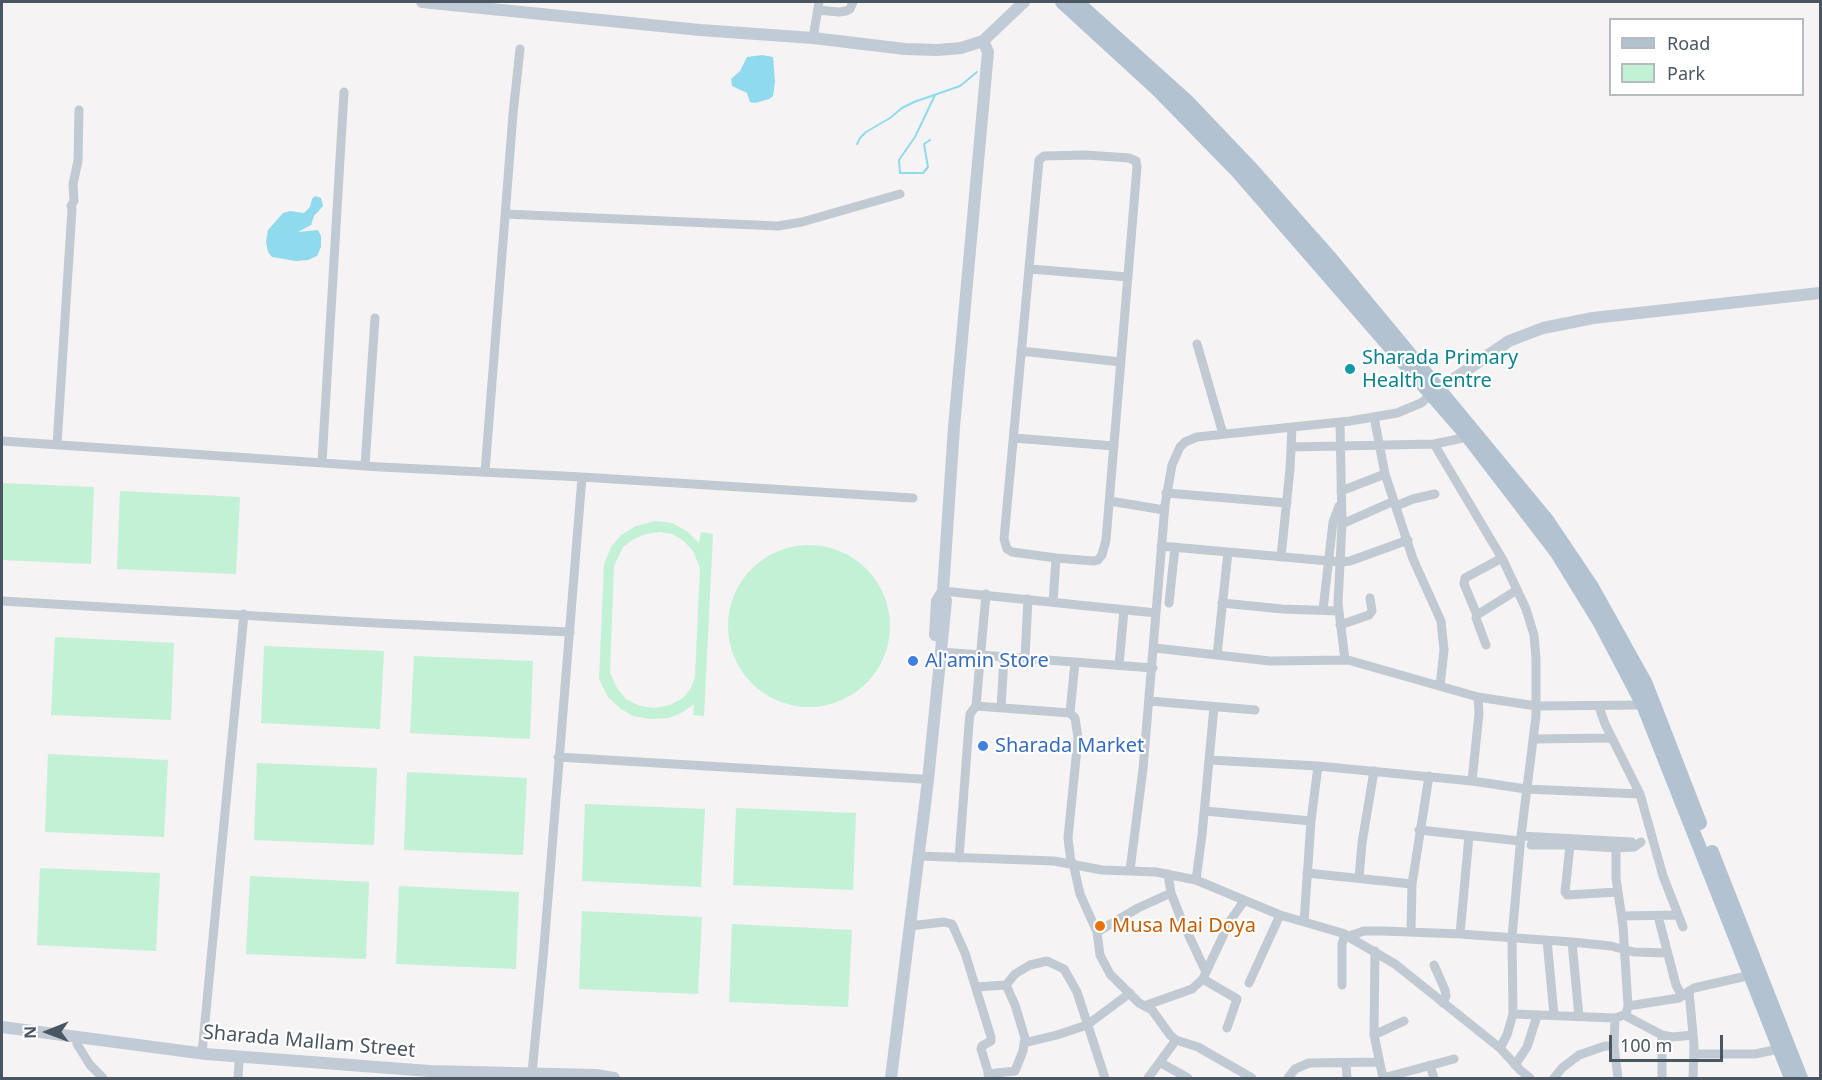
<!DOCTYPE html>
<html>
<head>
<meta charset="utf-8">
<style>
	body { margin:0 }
	#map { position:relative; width:1822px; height:1080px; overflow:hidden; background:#f5f3f3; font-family:"Noto Sans",sans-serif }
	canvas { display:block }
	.frame { position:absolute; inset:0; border:3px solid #4a5661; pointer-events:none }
	.legend { position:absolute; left:1609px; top:18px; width:195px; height:78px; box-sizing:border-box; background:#fff; border:2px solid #b7bbc0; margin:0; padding:8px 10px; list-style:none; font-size:18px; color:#4a5661 }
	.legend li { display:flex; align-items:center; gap:12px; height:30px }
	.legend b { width:30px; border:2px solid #b7bbc0 }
	.north { position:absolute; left:18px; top:1002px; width:60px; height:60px; -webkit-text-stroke:4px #fff; paint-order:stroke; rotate:269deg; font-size:16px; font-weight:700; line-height:24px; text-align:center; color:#4a5661 }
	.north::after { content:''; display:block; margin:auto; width:21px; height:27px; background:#4a5661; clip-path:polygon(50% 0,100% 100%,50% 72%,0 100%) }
	.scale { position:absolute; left:1609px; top:1035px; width:114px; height:27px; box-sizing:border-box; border:3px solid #4a5661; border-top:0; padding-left:8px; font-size:18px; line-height:21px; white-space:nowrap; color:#4a5661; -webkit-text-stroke:4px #fff; paint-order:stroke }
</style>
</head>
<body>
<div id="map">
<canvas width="1822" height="1080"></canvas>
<div class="frame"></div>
<ul class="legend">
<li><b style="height:8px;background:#b3c2d1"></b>Road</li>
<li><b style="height:16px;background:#c3f1d5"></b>Park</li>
</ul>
<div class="north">N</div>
<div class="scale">100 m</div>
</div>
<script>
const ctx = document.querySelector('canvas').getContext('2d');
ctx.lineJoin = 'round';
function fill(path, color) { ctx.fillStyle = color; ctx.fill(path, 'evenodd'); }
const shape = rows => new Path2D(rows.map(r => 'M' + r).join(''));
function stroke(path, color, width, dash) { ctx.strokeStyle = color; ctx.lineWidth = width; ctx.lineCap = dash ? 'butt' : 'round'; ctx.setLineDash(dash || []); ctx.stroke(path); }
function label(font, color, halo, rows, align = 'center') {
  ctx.font = font + ' "Noto Sans",sans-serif'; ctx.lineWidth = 4.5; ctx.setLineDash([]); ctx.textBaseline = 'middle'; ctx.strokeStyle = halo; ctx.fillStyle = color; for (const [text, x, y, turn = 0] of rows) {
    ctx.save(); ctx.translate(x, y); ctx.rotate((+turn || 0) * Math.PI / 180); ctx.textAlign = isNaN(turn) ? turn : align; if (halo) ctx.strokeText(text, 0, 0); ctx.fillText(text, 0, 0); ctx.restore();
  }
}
fill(shape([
	[2,483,94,487,91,564,2,560],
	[120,491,240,497,236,574,117,569],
	[655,521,672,523,688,532,699,543,701,532,713,534,704,716,693,715,694,704,683,712,669,718,650,719,633,716,621,709,608,697,599,679,604,565,611,547,621,535,636,526],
	[660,532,672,534,684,541,693,551,700,568,695,677,691,688,683,698,670,705,655,708,640,706,626,699,617,688,610,673,614,566,623,547,634,539,646,534],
	'728 626a81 81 0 1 1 162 0a81 81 0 1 1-162 0Z',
	[55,637,174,643,171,720,51,715],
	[264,646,384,651,380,729,261,723],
	[414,656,533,661,530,739,410,733],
	[48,754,168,760,164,837,45,832],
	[257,763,377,768,374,845,254,840],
	[407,772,527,778,523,855,404,850],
	[585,804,705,809,701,887,582,881],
	[736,808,856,813,853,890,733,885],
	[40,868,160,873,156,951,37,945],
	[250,876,369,882,366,959,246,954],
	[399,886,519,892,516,969,396,964],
	[582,911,702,917,698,994,579,989],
	[732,924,852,930,848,1007,729,1002]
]), '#c3f1d5');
fill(shape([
	[762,55,773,57,775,82,773,96,769,99,755,103,750,102,747,93,732,86,731,79,740,71,747,57],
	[315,196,321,198,323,206,314,216,311,225,298,232,318,230,321,236,321,247,317,256,308,260,296,261,272,257,268,252,266,242,268,230,283,213,290,211,304,213,310,207,312,199]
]), '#90daee');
stroke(shape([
	[930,140,924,144,928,167,923,173,900,173,899,160,915,137,935,95],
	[857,144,860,138,866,132,890,118,902,108,914,102,960,86,977,72]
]), '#90daee', 2);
stroke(shape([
	[818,10,839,12,846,11,850,9,853,2],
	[813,38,819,2],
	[1086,155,1129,158,1136,161,1137,167,1106,540,1102,555,1098,560,1094,561,1056,558,1012,552,1007,549,1004,539,1039,160,1044,156,1086,155],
	[505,214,778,226,802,222,900,194],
	[1030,269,1128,277],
	[1197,344,1223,434],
	[1021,351,1121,362],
	[1374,417,1385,474,1413,559,1441,621,1444,650,1440,686],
	[1340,422,1342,524,1338,603,1345,660],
	[1014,438,1114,446],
	[2,441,381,467,582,477,913,498],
	[1434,444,1503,560,1526,609,1534,635,1536,659,1536,716,1521,836,1512,937,1513,1014,1507,1035,1500,1048],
	[57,445,72,209,71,206,74,201,73,184,78,161,79,110],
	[1291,447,1434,444,1468,437],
	[322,462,344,92],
	[365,465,375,318],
	[485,472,513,114,520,49],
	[1341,491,1385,474],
	[1166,493,1287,503],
	[1110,501,1164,510],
	[1396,506,1413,499,1435,494],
	[1342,524,1394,501],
	[1161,546,1340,562,1350,561,1408,540],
	[1281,557,1290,469,1292,427],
	[943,591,1156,613],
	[2,601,375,623,570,632],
	[1053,602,1056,558],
	[1169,603,1175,547],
	[1222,603,1282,609,1339,611],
	[1323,610,1333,522,1339,506],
	[1477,615,1464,584,1465,578,1502,558],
	[1340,625,1369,615,1372,611,1370,598],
	[1486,645,1476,618,1477,615,1517,590],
	[1155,648,1270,661,1348,660,1478,697,1536,706,1643,705],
	[941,652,1153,668],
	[1217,655,1228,552],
	[1025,658,1028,599],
	[1119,665,1124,610],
	[1150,701,1255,710],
	[976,706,1070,713,1075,718,1078,738,1068,838,1071,863],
	[1599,707,1605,724,1640,794,1663,876,1683,927],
	[1001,708,1004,657],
	[1070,713,1075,662],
	[1533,739,1612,738],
	[558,757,921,779],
	[1209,760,1318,766,1472,781,1526,789,1640,794],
	[1472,781,1479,713,1478,697],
	[1205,811,1311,821],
	[1419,830,1520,841],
	[1521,836,1632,842],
	[1531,845,1570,845],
	[1616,848,1570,845,1565,892,1567,895,1618,892],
	[919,856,1054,861,1102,870,1156,872,1196,880,1280,915,1342,933,1395,964,1500,1048,1520,1070,1530,1078],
	[959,858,969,724,970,714,976,706,986,594],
	[1073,863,1080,894,1097,932,1100,955,1110,974,1139,1003,1152,1010,1170,1035,1176,1040,1198,1047,1252,1078],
	[1130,870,1143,769,1165,505,1172,465,1180,447,1185,442,1197,437,1350,421,1397,413,1421,403,1431,395],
	[1307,873,1412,884],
	[1168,874,1171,893,1182,921,1206,972,1203,979,1237,999,1227,1028],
	[1359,878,1362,843,1374,771],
	[1196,880,1202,835,1214,707],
	[1622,916,1678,915],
	[1658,916,1676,985,1682,996],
	[1304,922,1311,821,1318,766],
	[909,926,944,922,952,924,965,953,991,1037,991,1041,982,1046,981,1049,990,1078],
	[1097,932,1138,908,1171,893],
	[1411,932,1412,884,1429,776],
	[1460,934,1469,836],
	[1349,936,1364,931,1383,931,1460,934,1572,942,1611,946,1634,952,1667,953],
	[1547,940,1554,1015],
	[1572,942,1579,1017],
	[1375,951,1374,1035,1383,1078],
	[1434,965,1445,990,1446,996,1443,1003],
	[1206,972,1230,921,1244,901],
	[1249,983,1280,915],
	[1006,985,1015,974,1030,965,1047,961,1064,969,1077,992,1105,1078],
	[1342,985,1342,944,1345,934],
	[976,987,1006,985,1015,1005,1025,1038,1023,1051,1015,1071,988,1074],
	[1689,991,1694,1045,1693,1078],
	[1144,1006,1192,989,1203,979],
	[1628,1006,1679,998,1694,988,1751,975],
	[1513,1014,1615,1018,1624,1015,1627,1011,1628,1006,1623,926,1616,878,1616,848,1634,847,1641,842],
	[1624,1015,1662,1035,1672,1037,1693,1035],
	[1615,1018,1614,1046,1618,1078],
	[1374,1035,1404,1021],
	[78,1038,77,1044,90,1065,103,1078],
	[1024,1043,1057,1035,1087,1025,1130,993],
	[202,1053,244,614],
	[1694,1054,1755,1054,1779,1049],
	[1161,1063,1188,1078],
	[1346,1063,1347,1078],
	[1430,1065,1434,1078],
	[1515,1065,1527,1047,1537,1016],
	[532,1073,544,947,582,477],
	[238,1078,239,1063],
	[1148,1078,1176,1040],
	[1288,1078,1295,1069,1309,1063,1378,1062],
	[1383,1078,1454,1059],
	[1554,1078,1562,1068,1579,1055,1605,1046,1614,1046],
	[1662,1078,1662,1035]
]), '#c1cad2', 9);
stroke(shape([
	[422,2,700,30,813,38,905,49,937,50,961,48,983,41,1024,2],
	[1432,394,1509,341,1543,328,1593,318,1820,293],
	[935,635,937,601,943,591],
	[2,1027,206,1054,429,1071,596,1075,614,1078],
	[891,1078,928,780,946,601,943,591,954,427,988,52,983,41]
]), '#c1cbd6', 12);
stroke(shape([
	[1062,2,1158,90,1236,170,1468,437,1557,553,1600,623,1643,705,1791,1078],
	[1077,2,1188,102,1249,166,1332,260,1547,520,1592,587,1646,684,1700,823],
	[1712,852,1801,1078]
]), '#b3c2d1', 14);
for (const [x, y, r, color] of [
	[1350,369,6,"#0f9aa8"],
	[913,661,6,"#3f7fe0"],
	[983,746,6,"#3f7fe0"],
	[1100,926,6,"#e8710a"]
]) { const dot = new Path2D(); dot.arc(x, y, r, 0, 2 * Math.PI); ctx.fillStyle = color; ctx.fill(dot); stroke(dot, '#fff', 2); }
label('20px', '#0d838f', '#fff', [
	["Sharada Primary",1362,358],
	["Health Centre",1362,381]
], 'left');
label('20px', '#366cbe', '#fff', [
	["Al'amin Store",925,661],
	["Sharada Market",995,746]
], 'left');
label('20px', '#c56008', '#fff', [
	["Musa Mai Doya",1112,926]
], 'left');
label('20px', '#4a5661', '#fff', [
	["Sharada Mallam Street",309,1042,5]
]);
</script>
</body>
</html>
